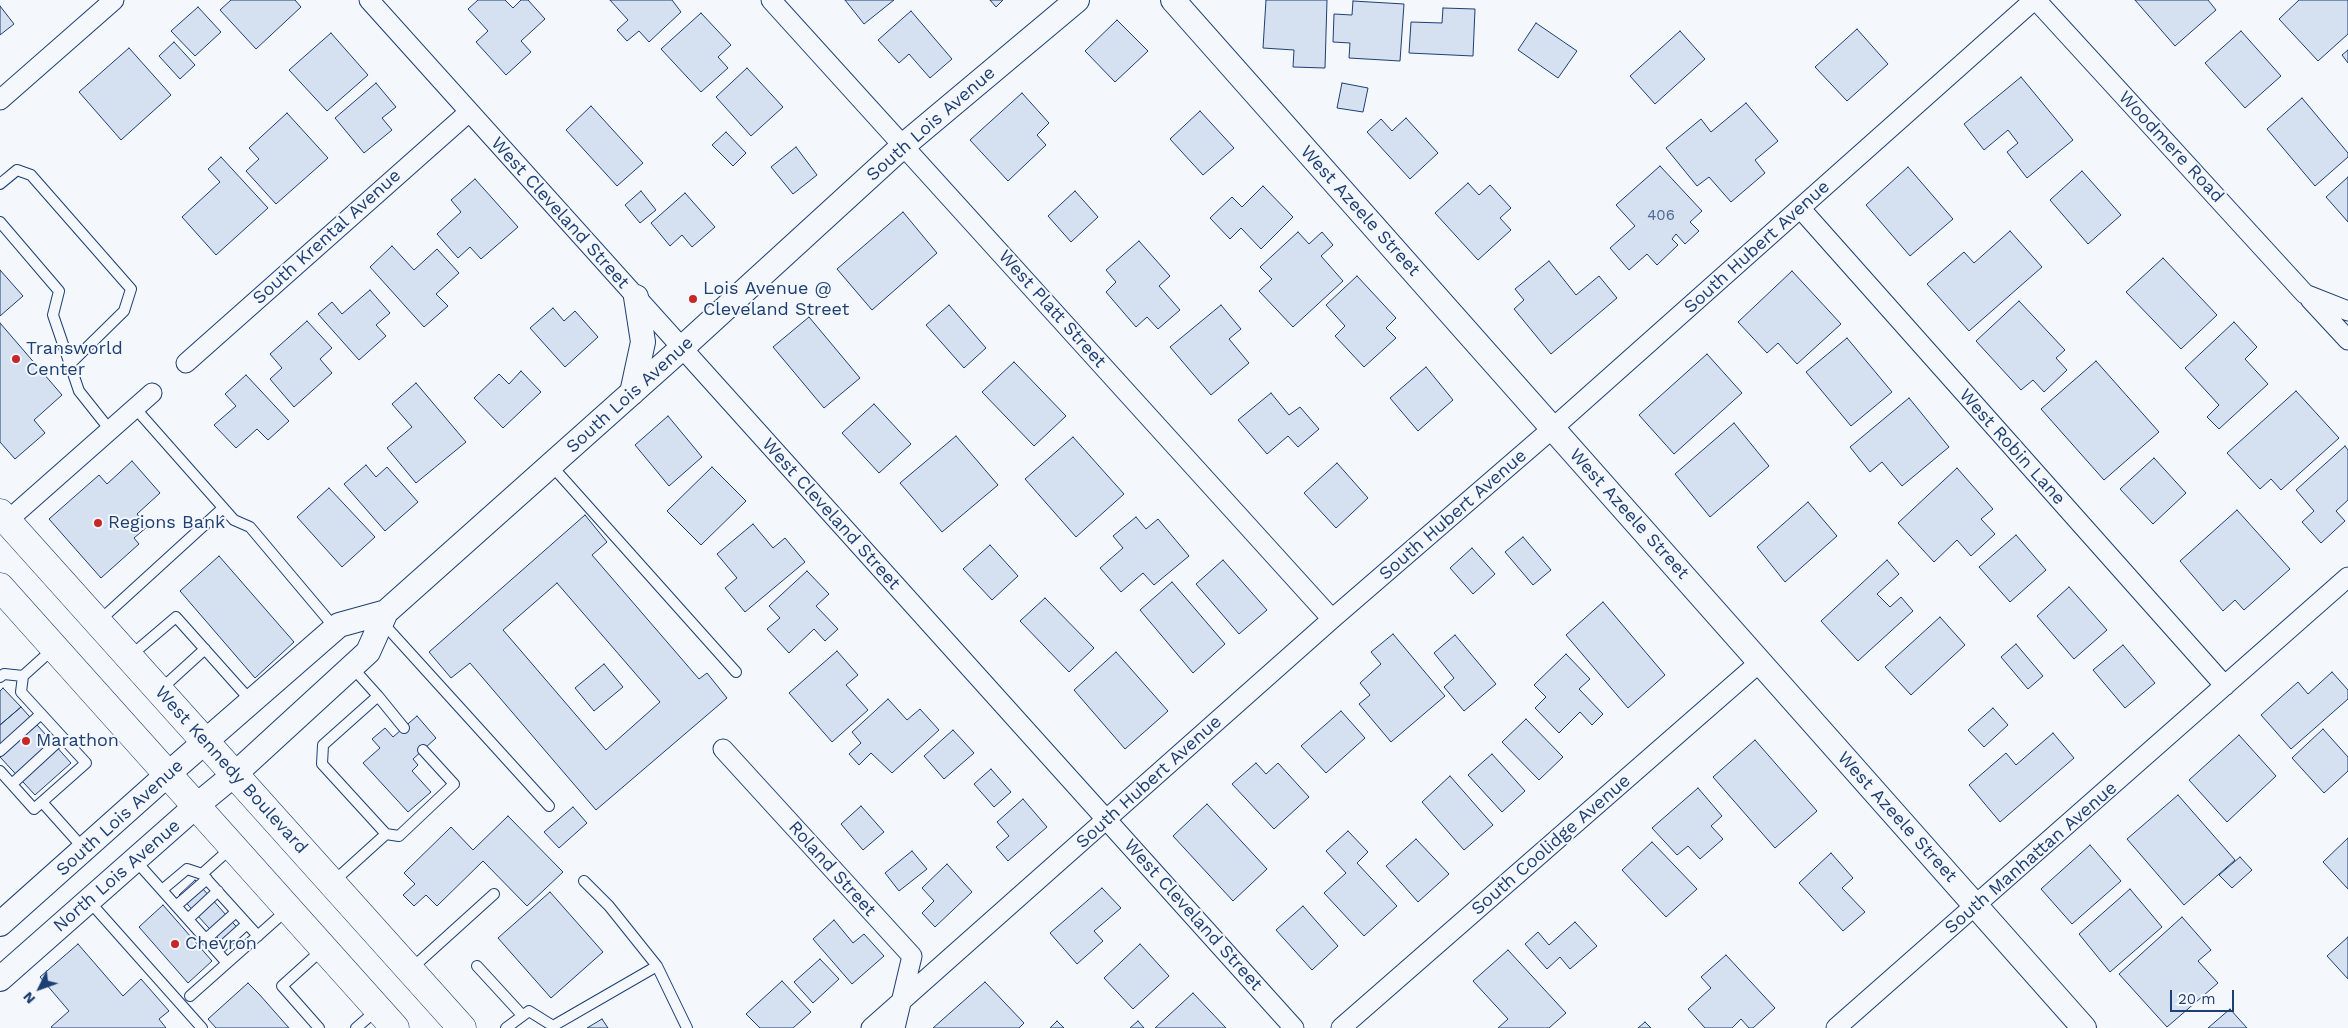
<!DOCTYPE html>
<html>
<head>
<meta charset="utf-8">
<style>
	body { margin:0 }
	#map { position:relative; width:2348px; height:1028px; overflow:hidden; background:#f4f7fb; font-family:"Work Sans",sans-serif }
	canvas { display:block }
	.north { position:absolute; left:15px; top:963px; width:50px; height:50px; -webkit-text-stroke:4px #f4f7fb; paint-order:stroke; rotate:228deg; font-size:14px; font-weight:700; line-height:20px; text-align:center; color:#1d3f73 }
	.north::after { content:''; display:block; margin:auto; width:18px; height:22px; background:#1d3f73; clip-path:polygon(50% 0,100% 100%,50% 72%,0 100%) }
	.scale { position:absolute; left:2170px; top:990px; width:64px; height:22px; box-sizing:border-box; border:2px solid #1d3f73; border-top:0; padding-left:6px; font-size:15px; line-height:18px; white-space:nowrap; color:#1d3f73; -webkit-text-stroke:4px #f4f7fb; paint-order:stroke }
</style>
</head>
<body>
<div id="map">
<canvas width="2348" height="1028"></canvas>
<div class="north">N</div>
<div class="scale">20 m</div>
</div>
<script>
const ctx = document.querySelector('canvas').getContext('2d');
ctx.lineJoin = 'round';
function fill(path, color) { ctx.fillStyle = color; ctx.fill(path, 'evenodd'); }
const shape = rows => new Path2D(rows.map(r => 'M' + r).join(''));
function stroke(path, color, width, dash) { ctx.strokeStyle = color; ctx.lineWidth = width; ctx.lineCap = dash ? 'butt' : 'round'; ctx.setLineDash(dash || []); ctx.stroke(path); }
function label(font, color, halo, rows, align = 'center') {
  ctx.font = font + ' "Work Sans",sans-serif'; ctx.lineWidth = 4; ctx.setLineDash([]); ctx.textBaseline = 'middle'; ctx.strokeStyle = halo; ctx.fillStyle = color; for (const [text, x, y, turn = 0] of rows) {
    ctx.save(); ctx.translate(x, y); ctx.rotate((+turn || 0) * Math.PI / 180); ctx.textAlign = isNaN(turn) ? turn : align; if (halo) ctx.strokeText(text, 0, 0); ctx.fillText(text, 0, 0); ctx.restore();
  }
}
const building = shape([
	[231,0,295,0,301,7,256,49,220,10,231,0],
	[478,0,505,0,513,8,521,0,528,0,545,19,521,41,531,52,506,75,476,42,488,31,468,9,478,0],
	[610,0,672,0,681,12,649,42,639,31,627,41,617,30,628,20,610,0],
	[845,0,894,0,864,24,845,0],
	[990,0,1003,0,996,7,990,0],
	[1266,0,1327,0,1325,68,1293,67,1294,50,1263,48,1266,0],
	[2135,0,2208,0,2216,10,2175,46,2135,0],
	[2299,0,2348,0,2348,34,2318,61,2279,19,2299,0],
	[1353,1,1404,4,1400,61,1349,58,1350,43,1333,42,1334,14,1352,15,1353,1],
	[0,6,14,24,0,35,0,6],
	[198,7,221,32,195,56,171,31,198,7],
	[1443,8,1475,9,1473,56,1409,53,1411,22,1442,23,1443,8],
	[911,11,952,59,930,78,909,54,899,63,878,40,911,11],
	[701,13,731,45,718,57,728,68,701,92,661,49,701,13],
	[1117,20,1148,51,1115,82,1085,51,1117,20],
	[1536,23,1577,51,1558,78,1518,50,1536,23],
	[1857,29,1888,64,1847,101,1815,67,1857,29],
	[1680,31,1705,59,1655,104,1630,76,1680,31],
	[2241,31,2281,76,2245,108,2205,63,2241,31],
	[331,33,368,75,327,111,289,70,331,33],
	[174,42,195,65,180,79,159,56,174,42],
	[129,48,171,95,121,140,79,92,129,48],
	[2348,50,2348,63,2342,55,2348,50],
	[747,68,783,107,751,136,716,97,747,68],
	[2021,77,2073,140,2027,178,2007,152,2018,143,2008,130,1984,150,1964,124,2021,77],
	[376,83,396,107,382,118,392,130,364,153,335,118,376,83],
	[1342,83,1368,88,1363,112,1337,108,1342,83],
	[1022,93,1049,123,1037,135,1046,145,1008,181,970,140,1022,93],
	[2302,98,2348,153,2348,157,2315,186,2267,129,2302,98],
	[1746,103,1778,141,1755,160,1765,173,1731,202,1709,177,1697,186,1666,148,1701,119,1711,132,1746,103],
	[591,106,643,163,617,186,566,130,591,106],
	[1200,111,1234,148,1203,175,1170,139,1200,111],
	[287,113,328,158,276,204,246,171,259,159,249,148,287,113],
	[1406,118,1438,153,1410,179,1367,132,1381,119,1392,131,1406,118],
	[726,132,746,153,733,166,712,145,726,132],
	[796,147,817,175,793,194,771,167,796,147],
	[221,157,268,208,216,255,182,217,220,182,208,169,221,157],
	[1660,166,1702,211,1690,222,1699,231,1685,244,1676,234,1672,239,1678,245,1657,265,1647,254,1629,270,1610,248,1635,226,1616,205,1660,166],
	[1908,167,1953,219,1910,256,1866,205,1908,167],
	[2082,171,2121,215,2088,244,2050,200,2082,171],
	[2348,177,2348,222,2326,197,2348,177],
	[475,179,518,227,481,259,470,247,458,258,437,234,461,212,451,200,475,179],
	[1468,183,1479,195,1490,185,1511,208,1500,218,1511,230,1478,260,1435,213,1468,183],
	[1263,186,1293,217,1261,249,1241,228,1230,239,1210,218,1232,197,1242,207,1263,186],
	[641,191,656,210,640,223,625,205,641,191],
	[1075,191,1098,217,1071,242,1048,216,1075,191],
	[685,193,715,227,692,247,682,235,670,246,651,223,685,193],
	[903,212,937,253,872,310,837,269,903,212],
	[2010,231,2042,267,1969,331,1927,284,1964,252,1974,263,2010,231],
	[1298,232,1309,244,1322,232,1333,245,1321,256,1343,281,1293,327,1259,291,1272,279,1260,267,1298,232],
	[1139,241,1170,276,1159,286,1180,310,1158,329,1147,317,1136,327,1106,292,1116,282,1106,270,1139,241],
	[392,246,414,270,437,249,459,273,436,294,448,306,424,327,370,267,392,246],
	[2163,258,2217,315,2181,349,2126,292,2163,258],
	[1549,261,1576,295,1599,276,1617,298,1551,354,1514,309,1524,300,1515,289,1549,261],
	[0,270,23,296,0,316,0,270],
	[1792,271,1841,324,1797,364,1778,343,1767,353,1738,322,1792,271],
	[1357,276,1396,318,1386,328,1396,338,1364,367,1335,336,1345,326,1326,305,1357,276],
	[370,290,390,313,376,325,386,336,359,360,318,314,332,302,342,314,370,290],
	[2019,301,2065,350,2056,358,2067,370,2044,392,2033,380,2021,390,1976,341,2019,301],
	[949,305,986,348,964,368,926,325,949,305],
	[1221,305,1241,329,1229,339,1249,363,1211,395,1170,347,1221,305],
	[553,308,564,321,575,311,598,337,565,367,530,328,553,308],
	[809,317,860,378,824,408,773,347,809,317],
	[307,321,332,348,320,359,332,373,294,407,270,379,282,368,270,354,307,321],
	[2234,322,2257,347,2245,359,2268,384,2219,429,2207,417,2219,405,2185,368,2234,322],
	[0,323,62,395,34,420,45,433,15,459,0,442,0,323],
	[1847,338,1892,392,1851,426,1806,372,1847,338],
	[1707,354,1742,393,1674,454,1639,415,1707,354],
	[2096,361,2159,432,2104,480,2041,409,2096,361],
	[1014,362,1066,416,1034,446,982,392,1014,362],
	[1426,367,1453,400,1418,431,1390,398,1426,367],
	[521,371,541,392,503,428,474,398,499,374,509,384,521,371],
	[246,375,289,421,268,440,257,429,236,448,214,425,236,406,225,394,246,375],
	[416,383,466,442,416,483,387,448,412,427,392,404,416,383],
	[2296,391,2339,438,2281,490,2271,479,2260,489,2227,453,2296,391],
	[1271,393,1289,415,1300,407,1319,429,1298,447,1288,436,1267,454,1238,420,1271,393],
	[1909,398,1949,447,1902,486,1882,462,1870,472,1850,447,1909,398],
	[874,404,911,444,879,473,842,433,874,404],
	[668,416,702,457,669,486,635,445,668,416],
	[1734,423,1769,466,1710,517,1675,474,1734,423],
	[956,436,998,485,942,532,900,483,956,436],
	[1073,437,1124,494,1076,537,1025,479,1073,437],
	[2345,446,2348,450,2348,500,2336,511,2345,521,2321,543,2302,522,2314,511,2296,490,2345,446],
	[2154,458,2186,493,2153,524,2120,489,2154,458],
	[132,461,160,493,137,514,147,527,134,538,139,544,101,578,49,519,99,475,107,484,132,461],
	[1337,463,1368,498,1336,528,1304,493,1337,463],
	[366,465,376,477,387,467,418,502,385,531,344,484,366,465],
	[712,467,746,501,701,545,667,511,712,467],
	[1957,468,1993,509,1981,519,1995,534,1971,556,1957,540,1934,562,1898,523,1957,468],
	[329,488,375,537,342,567,297,517,329,488],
	[1808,502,1837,536,1785,582,1757,547,1808,502],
	[2237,510,2290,569,2244,610,2235,600,2223,611,2180,561,2237,510],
	[585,515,607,542,592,555,699,679,707,673,727,698,596,810,470,663,451,678,429,652,585,515],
	[557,583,660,702,606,750,503,630,557,583],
	[1136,517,1146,529,1158,519,1189,556,1154,585,1143,573,1121,592,1100,568,1123,548,1113,536,1136,517],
	[753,524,773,548,785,538,805,562,745,612,725,588,737,578,717,554,753,524],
	[2016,535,2046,570,2010,602,1979,567,2016,535],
	[1523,537,1551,570,1533,585,1505,552,1523,537],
	[990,545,1018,576,992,600,963,569,990,545],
	[1472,548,1495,574,1473,594,1450,568,1472,548],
	[219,556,294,642,255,678,180,591,219,556],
	[1223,560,1267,610,1239,634,1196,584,1223,560],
	[1887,560,1899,574,1877,594,1890,607,1901,597,1913,611,1858,661,1821,621,1887,560],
	[807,571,829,594,816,606,838,629,825,641,814,629,789,653,767,629,780,618,769,606,807,571],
	[1172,582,1225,644,1193,673,1140,610,1172,582],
	[2069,587,2107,630,2074,659,2037,616,2069,587],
	[1045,598,1094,648,1069,672,1020,621,1045,598],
	[1603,602,1665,675,1628,708,1566,635,1603,602],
	[1940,617,1965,645,1911,695,1885,667,1940,617],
	[1393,634,1445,696,1391,742,1359,704,1370,695,1360,683,1381,664,1371,652,1393,634],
	[1455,635,1496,684,1464,711,1444,687,1454,678,1434,653,1455,635],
	[2016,644,2043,676,2028,689,2001,657,2016,644],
	[2123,645,2155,683,2125,708,2093,670,2123,645],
	[837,651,858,675,846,685,868,710,832,742,789,693,837,651],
	[1116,652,1168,711,1125,749,1074,690,1116,652],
	[1566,654,1590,679,1579,689,1603,714,1592,725,1580,712,1559,733,1535,708,1546,697,1534,685,1566,654],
	[604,664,623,687,594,711,575,688,604,664],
	[2332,672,2348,690,2348,699,2291,749,2261,715,2298,682,2308,694,2332,672],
	[3,688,21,707,0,725,0,691,3,688],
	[888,699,907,720,920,709,939,730,892,773,871,753,859,765,849,754,861,743,852,732,888,699],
	[21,707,71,763,35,795,0,757,0,725,21,707],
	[1993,708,2008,725,1984,747,1968,730,1993,708],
	[1341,711,1365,738,1326,773,1301,746,1341,711],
	[417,716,436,738,413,759,418,765,412,771,431,792,408,812,363,763,380,748,372,739,385,728,393,737,417,716],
	[1526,719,1563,757,1539,780,1502,742,1526,719],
	[2323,729,2348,757,2348,771,2324,793,2292,758,2323,729],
	[953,730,974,753,944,779,924,756,953,730],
	[2053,733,2074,758,2000,822,1969,785,2006,753,2016,765,2053,733],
	[2239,735,2276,776,2227,822,2189,780,2239,735],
	[1755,740,1817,811,1775,848,1713,777,1755,740],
	[1492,754,1525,791,1502,812,1468,775,1492,754],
	[1256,763,1266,774,1278,763,1309,797,1274,829,1232,784,1256,763],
	[991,769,1011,792,994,807,974,784,991,769],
	[1450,776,1493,825,1464,850,1422,802,1450,776],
	[1698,788,1722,816,1711,826,1723,839,1700,859,1688,846,1677,855,1652,828,1698,788],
	[2178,795,2235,860,2184,905,2127,839,2178,795],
	[1023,799,1047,827,1008,861,996,847,1009,836,997,822,1023,799],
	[1207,804,1267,869,1233,901,1173,836,1207,804],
	[861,806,884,832,863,850,841,824,861,806],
	[573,807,587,823,559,848,544,832,573,807],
	[508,816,563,872,527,906,483,861,437,906,426,895,414,906,403,895,415,884,404,873,451,827,473,850,508,816],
	[1348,831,1368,852,1357,863,1397,906,1364,936,1324,893,1346,873,1326,851,1348,831],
	[2348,838,2348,889,2323,862,2348,838],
	[1416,839,1449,874,1418,902,1386,866,1416,839],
	[1652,842,1697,889,1666,917,1622,870,1652,842],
	[2090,845,2121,881,2072,924,2041,889,2090,845],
	[912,851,927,869,899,891,885,873,912,851],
	[1831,853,1853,878,1842,888,1865,912,1843,931,1799,883,1831,853],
	[2240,857,2252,870,2232,888,2219,875,2240,857],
	[947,864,972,892,935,927,922,913,934,901,922,888,947,864],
	[195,880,242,933,226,947,179,895,195,880],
	[1102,888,1121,908,1094,931,1103,941,1077,964,1050,933,1102,888],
	[2130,889,2162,927,2110,972,2079,934,2130,889],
	[550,892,603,952,551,998,498,938,550,892],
	[163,905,212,961,188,983,139,927,163,905],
	[1303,906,1338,946,1312,970,1276,930,1303,906],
	[2182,917,2211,950,2198,961,2218,983,2167,1027,2119,974,2182,917],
	[834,920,853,943,864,934,884,956,852,984,813,939,834,920],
	[1575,922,1597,946,1570,969,1560,957,1547,969,1525,944,1538,932,1549,945,1575,922],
	[2348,937,2348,979,2327,956,2348,937],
	[78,944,123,996,141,979,169,1011,159,1019,166,1028,52,1028,51,1027,69,1011,40,977,78,944],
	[1140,944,1169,976,1133,1009,1104,978,1140,944],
	[1508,950,1566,1013,1549,1028,1498,1028,1508,1019,1473,981,1508,950],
	[1726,955,1775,1008,1753,1028,1749,1028,1741,1019,1732,1028,1705,1028,1688,1009,1711,988,1701,977,1726,955],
	[820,959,839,979,813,1003,794,982,820,959],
	[782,981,811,1012,793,1028,760,1028,746,1014,782,981],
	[985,982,1024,1023,1019,1028,933,1028,985,982],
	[248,983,259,994,289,1028,216,1028,208,1019,248,983],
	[1193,993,1226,1028,1155,1028,1193,993],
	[2230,1009,2247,1028,2208,1028,2230,1009],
	[602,1019,608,1028,587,1028,602,1019],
	[1057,1021,1064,1028,1050,1028,1057,1021],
	[1138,1021,1144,1028,1130,1028,1138,1021],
	[1645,1022,1651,1028,1638,1028,1645,1022]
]);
fill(building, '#d5e0f0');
stroke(building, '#1d3f73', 1);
const service = shape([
	[0,184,17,170,31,175,131,289,124,311,70,364],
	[0,222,59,291,53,315,79,391,110,430],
	[135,408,234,520,250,527,335,628],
	[551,465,736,672],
	[98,622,223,508],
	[382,622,549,806],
	[129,657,176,617,251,701],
	[0,677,4,674,23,676],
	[160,690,205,649],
	[378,696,404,728],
	[0,751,41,714],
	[0,771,34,809,86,763,21,692,23,676,54,648],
	[12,784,62,738],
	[42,802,84,849],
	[386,834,399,836,454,784,423,750],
	[135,860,227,963],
	[202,874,231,848],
	[333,882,386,834,322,764,323,745,378,696,352,667],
	[162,890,187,869,202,874,258,936],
	[89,901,202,1028],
	[176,906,207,879],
	[188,919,218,891],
	[206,939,236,912],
	[217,951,247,924],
	[477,966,522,1015],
	[657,966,687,1028],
	[411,969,494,894],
	[190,996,288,909],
	[319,1028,282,986,323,949],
	[356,1028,378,1009],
	[506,1028,529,1011,553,1026,657,966,609,906,584,881]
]);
const minor = shape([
	[369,0,1294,1028],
	[771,0,1332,619],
	[2036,0,2305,294,2348,311],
	[0,100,114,0],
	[1800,208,2225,686],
	[2310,299,2348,340],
	[186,363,469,112],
	[7,521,152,393],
	[723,749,912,956,895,1028],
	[871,1028,1332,619,1553,428,2034,0],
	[1341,1028,1760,662],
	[1836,1028,2348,577]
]);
const tertiary = shape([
	[1173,0,2084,1028],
	[632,393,643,342,636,297],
	[0,924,168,774,339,625,386,612],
	[0,979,196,806,235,774,368,652,386,612,682,348,904,145,1077,0]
]);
const primary = shape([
	[0,513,462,1028],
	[0,587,395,1028]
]);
stroke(service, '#1d3f73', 12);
stroke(minor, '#1d3f73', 21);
stroke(tertiary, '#1d3f73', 26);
stroke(primary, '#1d3f73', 29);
stroke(service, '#f4f7fb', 10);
stroke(minor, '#f4f7fb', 19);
stroke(tertiary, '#f4f7fb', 24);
stroke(primary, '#f4f7fb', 28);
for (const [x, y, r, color] of [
	[693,299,5,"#c62828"],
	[16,359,5,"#c62828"],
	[98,523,5,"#c62828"],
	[26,741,5,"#c62828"],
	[175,944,5,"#c62828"]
]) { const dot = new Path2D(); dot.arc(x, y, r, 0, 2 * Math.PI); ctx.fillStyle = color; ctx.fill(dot); stroke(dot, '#f4f7fb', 2); }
label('15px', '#4b6792', null, [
	["406",1661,216]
]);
label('18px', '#1d3f73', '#f4f7fb', [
	["South Lois Avenue",931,124,-41],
	["Woodmere Road",2171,147,47],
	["West Azeele Street",1360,211,48],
	["West Cleveland Street",560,213,48],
	["South Krental Avenue",327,237,-42],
	["South Hubert Avenue",1757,247,-42],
	["West Platt Street",1052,309,48],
	["South Lois Avenue",630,395,-42],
	["West Robin Lane",2012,447,48],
	["West Cleveland Street",831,514,48],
	["West Azeele Street",1629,514,48],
	["South Hubert Avenue",1453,515,-41],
	["West Kennedy Boulevard",231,770,48],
	["South Hubert Avenue",1149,782,-42],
	["West Azeele Street",1897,817,48],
	["South Lois Avenue",120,818,-42],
	["South Coolidge Avenue",1551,845,-41],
	["South Manhattan Avenue",2031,858,-41],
	["Roland Street",832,869,48],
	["North Lois Avenue",117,876,-41],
	["West Cleveland Street",1193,915,48]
]);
label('18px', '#1d3f73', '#f4f7fb', [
	["Lois Avenue @",703,289],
	["Cleveland Street",703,310],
	["Transworld",26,349],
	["Center",26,370],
	["Regions Bank",108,523],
	["Marathon",36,741],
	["Chevron",185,944]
], 'left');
</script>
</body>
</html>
